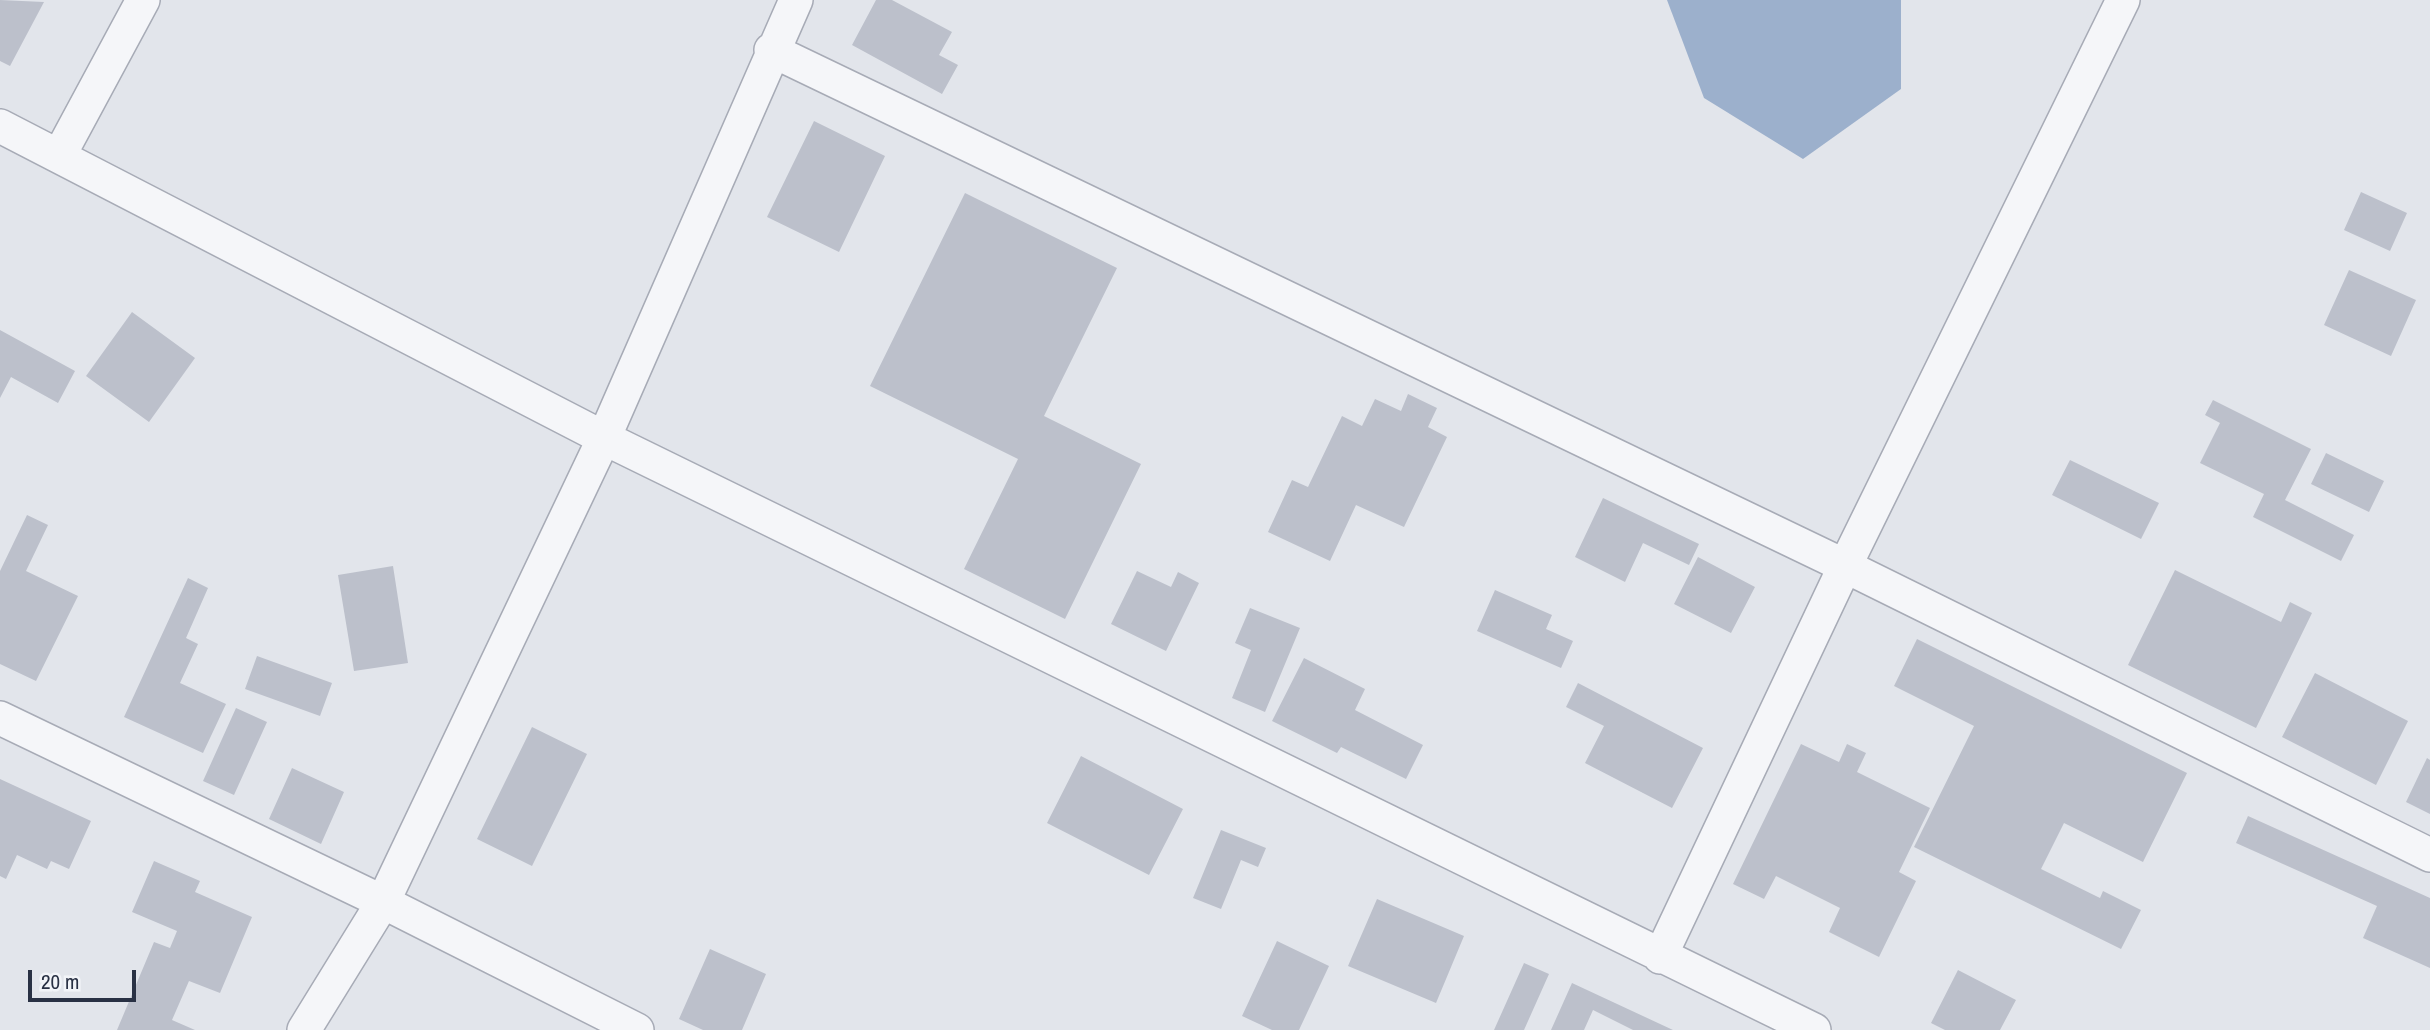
<!DOCTYPE html>
<html>
<head>
<meta charset="utf-8">
<style>
	body { margin:0 }
	#map { position:relative; width:2430px; height:1030px; overflow:hidden; background:#e2e5eb; font-family:"Archivo Narrow",sans-serif }
	canvas { display:block }
	.scale { position:absolute; left:28px; top:970px; width:108px; height:32px; box-sizing:border-box; border:4px solid #293144; border-top:0; padding-left:9px; font-size:21px; line-height:24px; white-space:nowrap; color:#293144; -webkit-text-stroke:5px #f2f4f8; paint-order:stroke }
</style>
</head>
<body>
<div id="map">
<canvas width="2430" height="1030"></canvas>
<div class="scale">20 m</div>
</div>
<script>
const ctx = document.querySelector('canvas').getContext('2d');
ctx.lineJoin = 'round';
function fill(path, color) { ctx.fillStyle = color; ctx.fill(path, 'evenodd'); }
const shape = rows => new Path2D(rows.map(r => 'M' + r).join(''));
function stroke(path, color, width, dash) { ctx.strokeStyle = color; ctx.lineWidth = width; ctx.lineCap = dash ? 'butt' : 'round'; ctx.setLineDash(dash || []); ctx.stroke(path); }
fill(shape([
	[1667,0,1901,0,1901,89,1803,159,1704,98]
]), '#9cb0cc');
fill(shape([
	[0,0,44,2,10,66,0,61],
	[876,0,892,0,952,32,939,55,958,65,942,94,852,45],
	[814,121,885,156,839,252,767,217],
	[2361,192,2407,213,2390,251,2344,230],
	[965,193,1117,268,1044,416,1141,464,1065,619,964,569,1018,459,870,386],
	[2349,270,2416,300,2391,356,2324,325],
	[132,312,195,358,149,422,86,376],
	[0,330,75,371,58,403,11,377,0,398],
	[1408,394,1437,408,1428,427,1447,437,1404,527,1356,505,1330,561,1268,532,1292,480,1308,487,1342,416,1362,426,1375,399,1401,411],
	[2213,400,2311,449,2285,500,2354,535,2341,561,2253,517,2264,494,2200,463,2220,423,2205,415],
	[2326,453,2384,481,2369,512,2311,484],
	[2070,460,2159,503,2141,539,2052,495],
	[1603,498,1699,544,1689,565,1643,543,1625,582,1575,557],
	[27,515,48,525,26,571,78,596,36,681,0,664,0,571],
	[1698,557,1755,587,1731,633,1674,604],
	[393,566,408,663,354,671,338,575],
	[2175,570,2281,622,2290,602,2312,613,2256,728,2128,665],
	[1137,571,1171,587,1178,572,1199,583,1166,651,1111,624],
	[188,578,208,588,186,638,198,644,180,683,226,704,203,753,124,717],
	[1495,590,1552,615,1546,629,1573,641,1561,668,1477,631],
	[1250,608,1300,628,1265,712,1232,698,1251,650,1235,643],
	[1917,639,2187,773,2143,862,2064,823,2041,869,2100,898,2103,891,2141,910,2121,949,1914,847,1974,726,1894,686],
	[257,656,332,683,320,716,245,689],
	[1304,658,1365,689,1355,710,1423,745,1406,779,1341,747,1337,753,1272,721],
	[2315,673,2408,721,2376,785,2282,737],
	[1578,683,1703,748,1672,808,1585,763,1604,726,1566,707],
	[236,708,267,722,234,795,203,781],
	[532,727,587,754,532,866,477,839],
	[1801,744,1839,762,1847,744,1866,753,1857,772,1930,808,1899,872,1916,881,1879,957,1829,932,1840,908,1776,876,1764,899,1733,884],
	[1081,756,1183,809,1149,875,1047,823],
	[2427,758,2430,760,2430,814,2406,802],
	[292,768,344,792,321,844,269,819],
	[0,779,91,821,69,869,51,861,47,869,17,855,6,879,0,876],
	[2248,816,2430,898,2430,968,2363,938,2377,906,2236,843],
	[1221,830,1266,848,1258,867,1241,860,1221,909,1193,898],
	[154,861,200,881,195,892,252,917,220,993,189,981,172,1020,195,1030,117,1030,154,942,170,948,177,931,132,912],
	[1377,899,1464,936,1436,1003,1348,966],
	[1277,941,1329,966,1299,1030,1272,1030,1242,1016],
	[710,949,766,974,742,1030,703,1030,679,1019],
	[1524,963,1549,974,1524,1030,1494,1030],
	[1958,970,2016,1000,2000,1030,1945,1030,1931,1023],
	[1572,983,1673,1030,1633,1030,1593,1010,1584,1030,1551,1030]
]), '#bcc0cb');
const minor = shape([
	[771,50,1845,566,2430,855],
	[0,126,604,438,1814,1030],
	[59,156,143,0],
	[0,718,383,902,637,1030],
	[1660,957,1845,566,2123,0],
	[304,1030,383,902,604,438,796,0]
]);
stroke(minor, '#a7abb6', 36);
stroke(minor, '#f5f6f9', 33);
</script>
</body>
</html>
